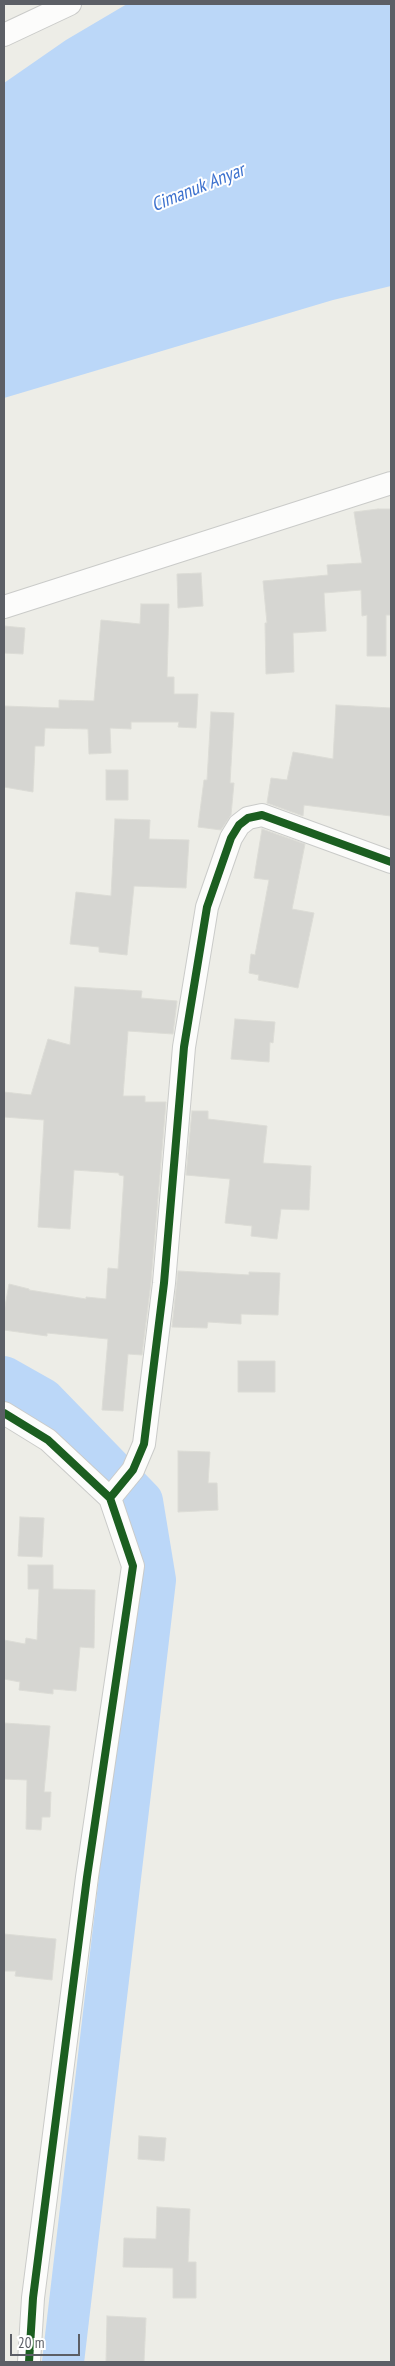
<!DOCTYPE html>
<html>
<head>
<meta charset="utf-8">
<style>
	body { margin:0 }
	#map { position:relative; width:395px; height:2366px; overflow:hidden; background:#edede7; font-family:"PT Sans Narrow",sans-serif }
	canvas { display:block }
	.frame { position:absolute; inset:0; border:5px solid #5c5f66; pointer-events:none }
	.scale { position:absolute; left:10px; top:2334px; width:70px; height:22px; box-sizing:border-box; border:2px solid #5c5f66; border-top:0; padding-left:6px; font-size:15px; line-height:18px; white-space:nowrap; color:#5c5f66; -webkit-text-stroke:4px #fff; paint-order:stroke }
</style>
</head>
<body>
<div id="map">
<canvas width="395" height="2366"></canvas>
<div class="frame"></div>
<div class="scale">20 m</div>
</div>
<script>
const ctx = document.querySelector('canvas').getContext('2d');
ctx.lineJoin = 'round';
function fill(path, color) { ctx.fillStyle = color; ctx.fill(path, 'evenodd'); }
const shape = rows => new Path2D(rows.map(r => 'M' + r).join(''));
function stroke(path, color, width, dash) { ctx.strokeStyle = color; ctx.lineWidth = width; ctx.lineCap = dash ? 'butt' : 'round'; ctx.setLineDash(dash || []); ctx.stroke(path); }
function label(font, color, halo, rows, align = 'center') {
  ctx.font = font + ' "PT Sans Narrow",sans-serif'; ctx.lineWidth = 4; ctx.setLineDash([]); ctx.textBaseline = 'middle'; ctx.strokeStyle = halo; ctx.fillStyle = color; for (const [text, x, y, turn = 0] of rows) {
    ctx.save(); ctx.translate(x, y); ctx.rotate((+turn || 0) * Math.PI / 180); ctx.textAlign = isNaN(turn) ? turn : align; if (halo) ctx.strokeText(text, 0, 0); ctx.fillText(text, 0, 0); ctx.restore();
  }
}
fill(shape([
	[127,4,391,4,391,286,333,300,4,398,4,83,66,40]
]), '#bbd7f8');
stroke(shape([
	[4,1377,43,1399,142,1501,155,1580,63,2362]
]), '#bbd7f8', 42);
const building = shape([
	[378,509,391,509,391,615,386,615,386,656,367,656,367,615,362,616,361,590,324,593,326,631,293,633,294,672,266,674,265,623,267,623,263,581,328,575,327,565,362,563,354,512,378,509],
	[201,573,203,606,178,608,177,574,201,573],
	[141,604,169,604,167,677,174,677,174,694,198,694,196,728,178,727,179,722,131,722,131,729,110,728,111,753,89,754,88,729,45,728,44,746,35,746,33,792,4,787,4,706,59,708,59,700,94,701,101,620,140,624,141,604],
	[4,626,25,628,23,654,4,653,4,626],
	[336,705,391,708,391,816,304,805,303,816,267,803,271,778,287,780,293,752,333,759,336,705],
	[211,712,234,713,230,783,234,783,231,815,221,830,198,827,204,780,207,780,211,712],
	[106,770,128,770,128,800,106,800,106,770],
	[115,819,150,820,149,839,189,840,186,888,134,886,127,955,99,952,99,947,70,944,76,892,111,896,115,819],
	[262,829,305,844,292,909,314,913,298,988,258,980,259,975,249,973,251,954,255,955,269,880,254,878,262,829],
	[75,987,142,991,141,998,177,1001,173,1034,128,1031,123,1096,145,1096,145,1102,166,1102,151,1282,142,1355,128,1354,123,1411,102,1410,108,1339,47,1333,47,1336,4,1330,4,1312,9,1284,29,1289,29,1290,86,1299,86,1297,106,1299,108,1268,118,1269,124,1176,119,1175,119,1173,74,1170,70,1229,38,1227,44,1120,4,1117,4,1092,31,1095,48,1039,70,1045,75,987],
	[235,1019,275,1022,273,1043,270,1042,269,1062,231,1059,235,1019],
	[192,1111,208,1111,208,1119,267,1126,263,1163,311,1166,309,1210,281,1209,277,1239,251,1236,252,1226,225,1223,230,1179,186,1175,192,1111],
	[178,1271,249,1275,249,1272,280,1273,278,1315,241,1314,241,1324,208,1322,207,1328,172,1327,178,1271],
	[238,1361,275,1361,275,1392,238,1392,238,1361],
	[178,1451,210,1452,208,1483,217,1483,218,1510,178,1512,178,1451],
	[20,1517,44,1518,42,1557,18,1556,20,1517],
	[28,1565,53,1565,53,1589,95,1590,94,1648,80,1647,76,1691,53,1689,53,1694,19,1690,20,1682,4,1679,4,1640,25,1644,26,1638,37,1640,39,1589,28,1589,28,1565],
	[4,1723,50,1726,44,1792,51,1792,50,1817,42,1817,41,1830,26,1829,27,1780,4,1779,4,1723],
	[4,1934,56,1939,52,1980,15,1976,16,1971,4,1971,4,1934],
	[139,2136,166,2138,164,2161,138,2159,139,2136],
	[157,2207,190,2209,188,2262,196,2262,196,2298,173,2298,173,2268,123,2267,124,2238,156,2239,157,2207],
	[107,2316,146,2318,144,2362,106,2362,107,2316]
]);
fill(building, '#d6d6d2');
stroke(building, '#dcdcd6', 1);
const street = shape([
	[4,35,70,4],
	[4,607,391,483],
	[4,1413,48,1440,110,1498,133,1566,87,1877,33,2298,29,2362],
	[110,1498,133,1470,144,1444,164,1283,184,1047,207,907,231,838,239,825,248,818,262,815,391,862]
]);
stroke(street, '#cacbc9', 24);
stroke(street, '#fcfcfb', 22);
stroke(shape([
	[4,1413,48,1440,110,1498,133,1566,87,1877,33,2298,29,2362],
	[110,1498,133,1470,144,1444,164,1283,184,1047,207,907,231,838,239,825,248,818,262,815,391,862]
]), '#1b5e20', 8);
label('italic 19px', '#3c71ce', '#fff', [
	["Cimanuk Anyar",198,188,-22]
]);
</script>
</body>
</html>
